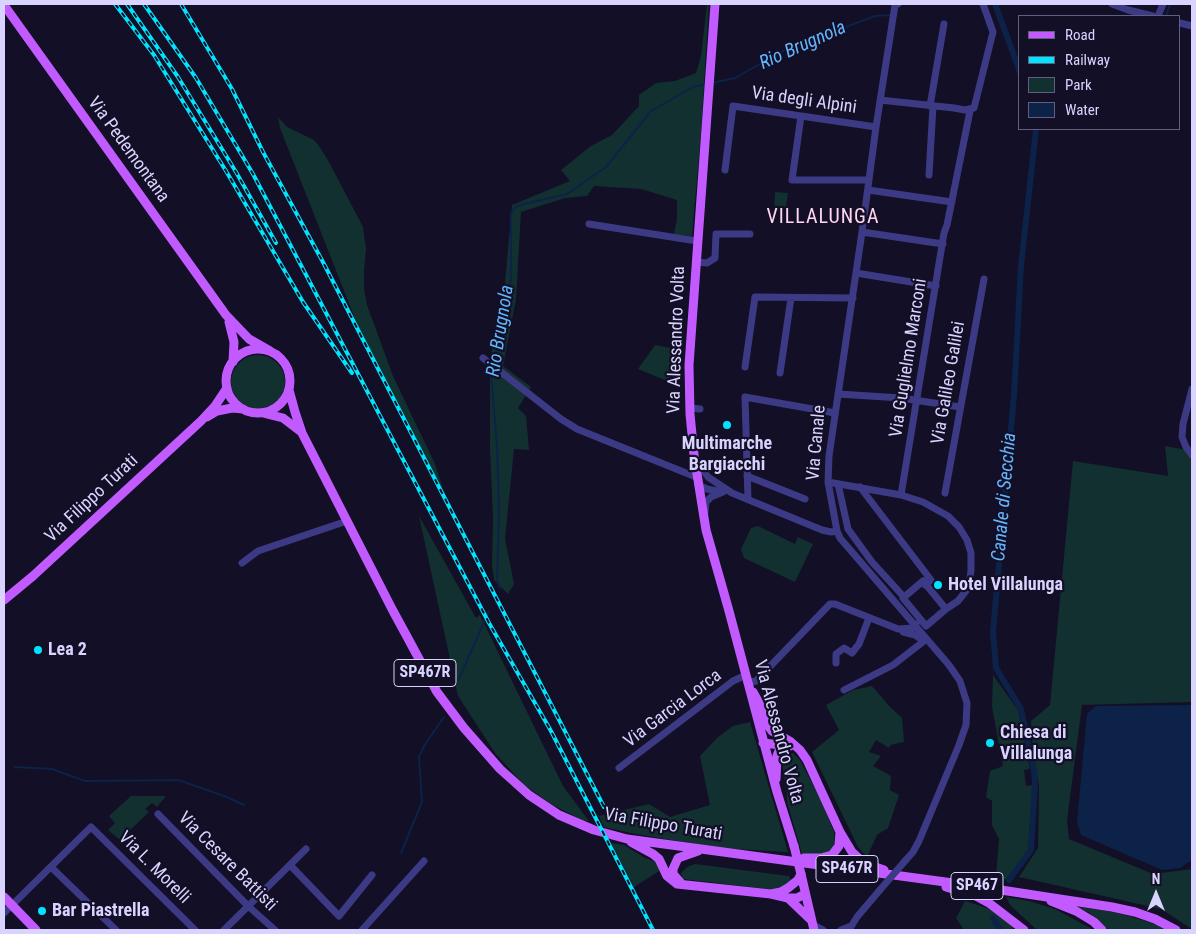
<!DOCTYPE html>
<html>
<head>
<meta charset="utf-8">
<style>
	body { margin:0 }
	#map { position:relative; width:1196px; height:934px; overflow:hidden; background:#130f26; font-family:"Roboto Condensed",sans-serif }
	canvas { display:block }
	.frame { position:absolute; inset:0; border:5px solid #d9d4ff; pointer-events:none }
	.legend { position:absolute; left:1018px; top:15px; width:162px; height:115px; box-sizing:border-box; background:#130f26; border:1px solid #625e7d; margin:0; padding:6px 9px; list-style:none; font-size:15px; color:#d9d4ff }
	.legend li { display:flex; align-items:center; gap:10px; height:25px }
	.legend b { width:25px; border:1px solid #625e7d }
	.north { position:absolute; left:1131px; top:869px; width:50px; height:50px; -webkit-text-stroke:4px #130f26; paint-order:stroke; rotate:0deg; font-size:14px; font-weight:700; line-height:20px; text-align:center; color:#d9d4ff }
	.north::after { content:''; display:block; margin:auto; width:18px; height:22px; background:#d9d4ff; clip-path:polygon(50% 0,100% 100%,50% 72%,0 100%) }
</style>
</head>
<body>
<div id="map">
<canvas width="1196" height="934"></canvas>
<div class="frame"></div>
<ul class="legend">
<li><b style="height:6px;background:#c25bff"></b>Road</li>
<li><b style="height:6px;background:#00e5ff"></b>Railway</li>
<li><b style="height:14px;background:#12302f"></b>Park</li>
<li><b style="height:14px;background:#0c2248"></b>Water</li>
</ul>
<div class="north">N</div>
</div>
<script>
const ctx = document.querySelector('canvas').getContext('2d');
ctx.lineJoin = 'round';
function fill(path, color) { ctx.fillStyle = color; ctx.fill(path, 'evenodd'); }
const shape = rows => new Path2D(rows.map(r => 'M' + r).join(''));
function stroke(path, color, width, dash) { ctx.strokeStyle = color; ctx.lineWidth = width; ctx.lineCap = dash ? 'butt' : 'round'; ctx.setLineDash(dash || []); ctx.stroke(path); }
function label(font, color, halo, rows, align = 'center') {
  ctx.font = font + ' "Roboto Condensed",sans-serif'; ctx.lineWidth = 4.5; ctx.setLineDash([]); ctx.textBaseline = 'middle'; ctx.strokeStyle = halo; ctx.fillStyle = color; for (const [text, x, y, turn = 0] of rows) {
    ctx.save(); ctx.translate(x, y); ctx.rotate((+turn || 0) * Math.PI / 180); ctx.textAlign = isNaN(turn) ? turn : align; if (halo) ctx.strokeText(text, 0, 0); ctx.fillText(text, 0, 0); ctx.restore();
  }
}
fill(shape([
	[707,4,709,4,701,133,692,236,674,234,677,219,677,200,641,189,594,186,587,196,565,198,521,212,516,299,503,366,531,387,518,408,526,416,529,450,514,449,505,539,514,584,508,594,494,580,492,564,493,518,490,449,490,357,502,316,512,205,570,181,561,170,591,146,612,135,639,106,639,95,656,83,675,81,696,73,701,56],
	[278,117,287,127,314,140,319,146,329,162,363,227,366,249,364,271,364,289,367,305,393,376,435,464,444,492,361,334,280,128],
	[775,192,788,193,785,213,774,213],
	[655,345,680,350,677,385,638,369],
	'231 382a27 27 0 1 1 54 0a27 27 0 1 1-54 0Z',
	[1165,446,1192,451,1192,702,1082,705,1067,821,1069,839,1153,874,1192,869,1192,929,1161,909,1019,877,1038,848,1039,786,1033,751,1031,721,1050,705,1073,461,1168,476],
	[419,516,476,618,480,615,563,786,589,821,582,820,551,804,523,784,495,753,458,696],
	[758,526,795,544,798,537,813,544,795,582,744,558,741,549,751,528],
	[993,675,1018,710,1030,769,1024,770,1026,786,1033,785,1028,850,1007,880,996,877,999,839,992,825,992,801,986,797,990,771,1003,766,992,707],
	[872,686,890,707,902,718,904,742,890,745,889,748,876,740,869,752,881,756,873,766,891,776,890,790,899,795,888,828,877,835,867,857,858,847,812,752,839,730,826,705,853,690],
	[750,722,788,852,717,848,631,833,604,827,599,816,649,804,670,817,710,805,700,756,717,738,733,726],
	[793,753,800,760,822,802,834,832,835,846,829,852,822,855,802,854,787,802,787,794,783,770,783,757],
	[131,796,166,796,157,807,152,803,145,809,149,812,120,840,108,830,115,823,109,816],
	[611,843,624,845,645,858,656,862,661,870,634,887],
	[695,864,789,876,792,882,775,890,683,879,681,873,687,867],
	[1006,897,1029,901,1055,909,1094,930,1037,930,1010,905],
	[965,901,990,909,1009,922,1014,930,964,930,956,918],
	[1077,907,1103,910,1129,916,1158,925,1167,930,1109,930,1088,912]
]), '#12302f');
fill(shape([
	[1192,705,1192,860,1180,868,1162,870,1081,835,1077,822,1087,714,1096,706]
]), '#0c2248');
stroke(shape([
	[1166,16,1170,4],
	[712,83,735,78,785,50,875,16,890,15],
	[493,364,503,327,509,294,511,277,511,214,515,207,524,204,567,194,606,167,651,111,693,87,707,84],
	[492,369,491,374,497,446,499,513,497,580,500,588],
	[458,681,489,611],
	[15,767,52,769,85,781,178,780,227,797,244,805],
	[401,853,422,802,419,757,424,746,444,717]
]), '#0c2248', 2);
stroke(shape([
	[995,4,1020,72],
	[1009,880,1031,850,1035,785,1034,770,1021,709,996,668,993,632,1014,395,1021,266,1036,129],
	[993,918,1000,930]
]), '#0c2248', 6);
stroke(shape([
	[898,4,895,5,876,127,862,232,829,456,828,482,837,531,840,538,949,665,960,681,967,703,966,725,959,745,919,841,913,852,905,861],
	[1112,4,1128,10,1153,16],
	[1158,16,1163,4],
	[1180,23,1192,26],
	[880,100,954,108,965,110,974,108,993,32,983,4],
	[930,106,944,24],
	[801,116,792,180,869,180],
	[725,170,733,106,876,127],
	[929,175,933,106],
	[868,190,952,202],
	[589,224,697,241],
	[862,232,943,244],
	[696,262,707,263,715,258,716,234,750,234],
	[856,273,936,286],
	[483,358,561,419,577,429,696,477],
	[745,367,755,297,853,298],
	[780,373,791,298],
	[1192,389,1183,424,1182,437,1186,447,1192,455],
	[838,394,901,398,960,407],
	[690,408,700,409],
	[696,460,708,477,732,493,822,530,831,532,837,531],
	[747,476,805,499],
	[828,482,901,495,923,502,948,516,959,527,967,540,971,553,971,570,969,587,958,601,946,609],
	[838,484,848,529,872,562,904,597],
	[698,485,707,489,722,492],
	[860,487,931,580,925,585],
	[945,493,984,279],
	[901,495,944,233,947,225,970,111],
	[748,499,745,397,835,413],
	[705,512,706,502,711,497,723,492],
	[242,563,258,551,347,521],
	[923,581,946,609,926,626,903,598,923,581],
	[836,663,836,654,844,648,852,653,859,644,869,618],
	[747,683,756,681,830,604,835,604,898,629,913,628,916,624],
	[844,690,893,665,924,641,915,635,903,632,902,629],
	[619,768,733,681,746,675],
	[158,814,248,906,275,930],
	[290,865,339,916,372,875],
	[51,867,116,930],
	[4,913,91,827,195,930],
	[813,925,823,930],
	[224,930,306,849],
	[362,930,424,861],
	[841,930,851,926],
	[849,930,857,917,879,891]
]), '#3d3a85', 7);
stroke(shape([
	[715,4,689,365,690,414,694,455,706,530,729,611,777,792,794,846],
	[4,5,226,315,249,339,270,351],
	[229,322,234,342,233,362],
	'226 381a32 32 0 1 1 64 0a32 32 0 1 1-64 0Z',
	[289,390,295,412,302,433,392,609,437,692,464,728,500,769,529,795,559,815,594,830,627,839,975,886,1112,907,1135,912,1155,919,1176,930],
	[263,413,283,418,300,431],
	[207,417,217,411,232,408,243,409],
	[4,600,33,576,201,421,215,406,227,388],
	[753,692,759,703,766,723,772,731,791,742,800,750,807,760,840,832,852,852,864,863,884,870],
	[763,743,790,746],
	[776,779,777,756,779,751,790,746],
	[631,842,653,854,659,859,667,876,677,884,771,894,788,898,797,898,805,894],
	[804,858,821,858,832,855,839,846,840,832],
	[801,874,814,930],
	[680,882,673,874,673,869,678,858,698,851],
	[946,887,976,896,989,903,1024,930],
	[771,894,781,892,788,888,798,880,801,874],
	[4,897,36,930],
	[788,898,810,919],
	[1051,901,1076,911,1094,922,1102,930]
]), '#c25bff', 9);
const rail = shape([
	[115,4,154,55,226,171,303,302,352,373],
	[127,4,178,77,236,172,276,243],
	[144,4,196,78,253,174,489,623,551,731,653,930],
	[181,4,232,89,263,152,324,264,604,807]
]);
stroke(rail, '#00e5ff', 4);
stroke(rail, '#130f26', 2, [5.5]);
stroke(shape([
	[879,891,905,861]
]), '#3d3a85', 7);
stroke(shape([
	[794,846,801,874]
]), '#c25bff', 9);
for (const [x, y, r, color] of [
	[727,425,5,"#00e5ff"],
	[938,585,5,"#00e5ff"],
	[38,650,5,"#00e5ff"],
	[990,743,5,"#00e5ff"],
	[42,911,5,"#00e5ff"]
]) { const dot = new Path2D(); dot.arc(x, y, r, 0, 2 * Math.PI); ctx.fillStyle = color; ctx.fill(dot); stroke(dot, '#130f26', 2); }
for (const [x, y, w] of [
	[425,673,62],
	[847,869,62],
	[977,886,52]
]) { const box = new Path2D(); box.roundRect(x - w / 2, y - 13.5, w, 27, 4); ctx.fillStyle = '#130f26'; ctx.fill(box); stroke(box, '#d9d4ff', 1); }
label('bold 16px', '#d9d4ff', null, [
	["SP467R",425,673],
	["SP467R",847,869],
	["SP467",977,886]
]);
label('18px', '#d9d4ff', '#130f26', [
	["Via degli Alpini",804,101,8],
	["Via Pedemontana",128,150,54],
	["Via Alessandro Volta",677,340,-88],
	["Via Guglielmo Marconi",909,358,-81],
	["Via Galileo Galilei",949,383,-80],
	["Via Canale",817,443,-85],
	["Via Filippo Turati",92,499,-43],
	["Via Garcia Lorca",673,709,-37],
	["Via Alessandro Volta",778,732,75],
	["Via Filippo Turati",663,825,10],
	["Via Cesare Battisti",227,862,45],
	["Via L. Morelli",154,868,45]
]);
label('bold 18px', '#d9d4ff', '#130f26', [
	["Multimarche",727,444,"center"],
	["Bargiacchi",727,465,"center"],
	["Hotel Villalunga",948,585],
	["Lea 2",48,650],
	["Chiesa di",1000,733],
	["Villalunga",1000,754],
	["Bar Piastrella",52,911]
], 'left');
label('italic 19px', '#62b6ff', '#130f26', [
	["Rio Brugnola",803,46,-24],
	["Rio Brugnola",501,331,-81],
	["Canale di Secchia",1005,497,-85]
]);
ctx.letterSpacing = '1px';
label('20px', '#ffd6f0', '#130f26', [
	["VILLALUNGA",823,218]
]);
ctx.letterSpacing = '0px';
</script>
</body>
</html>
